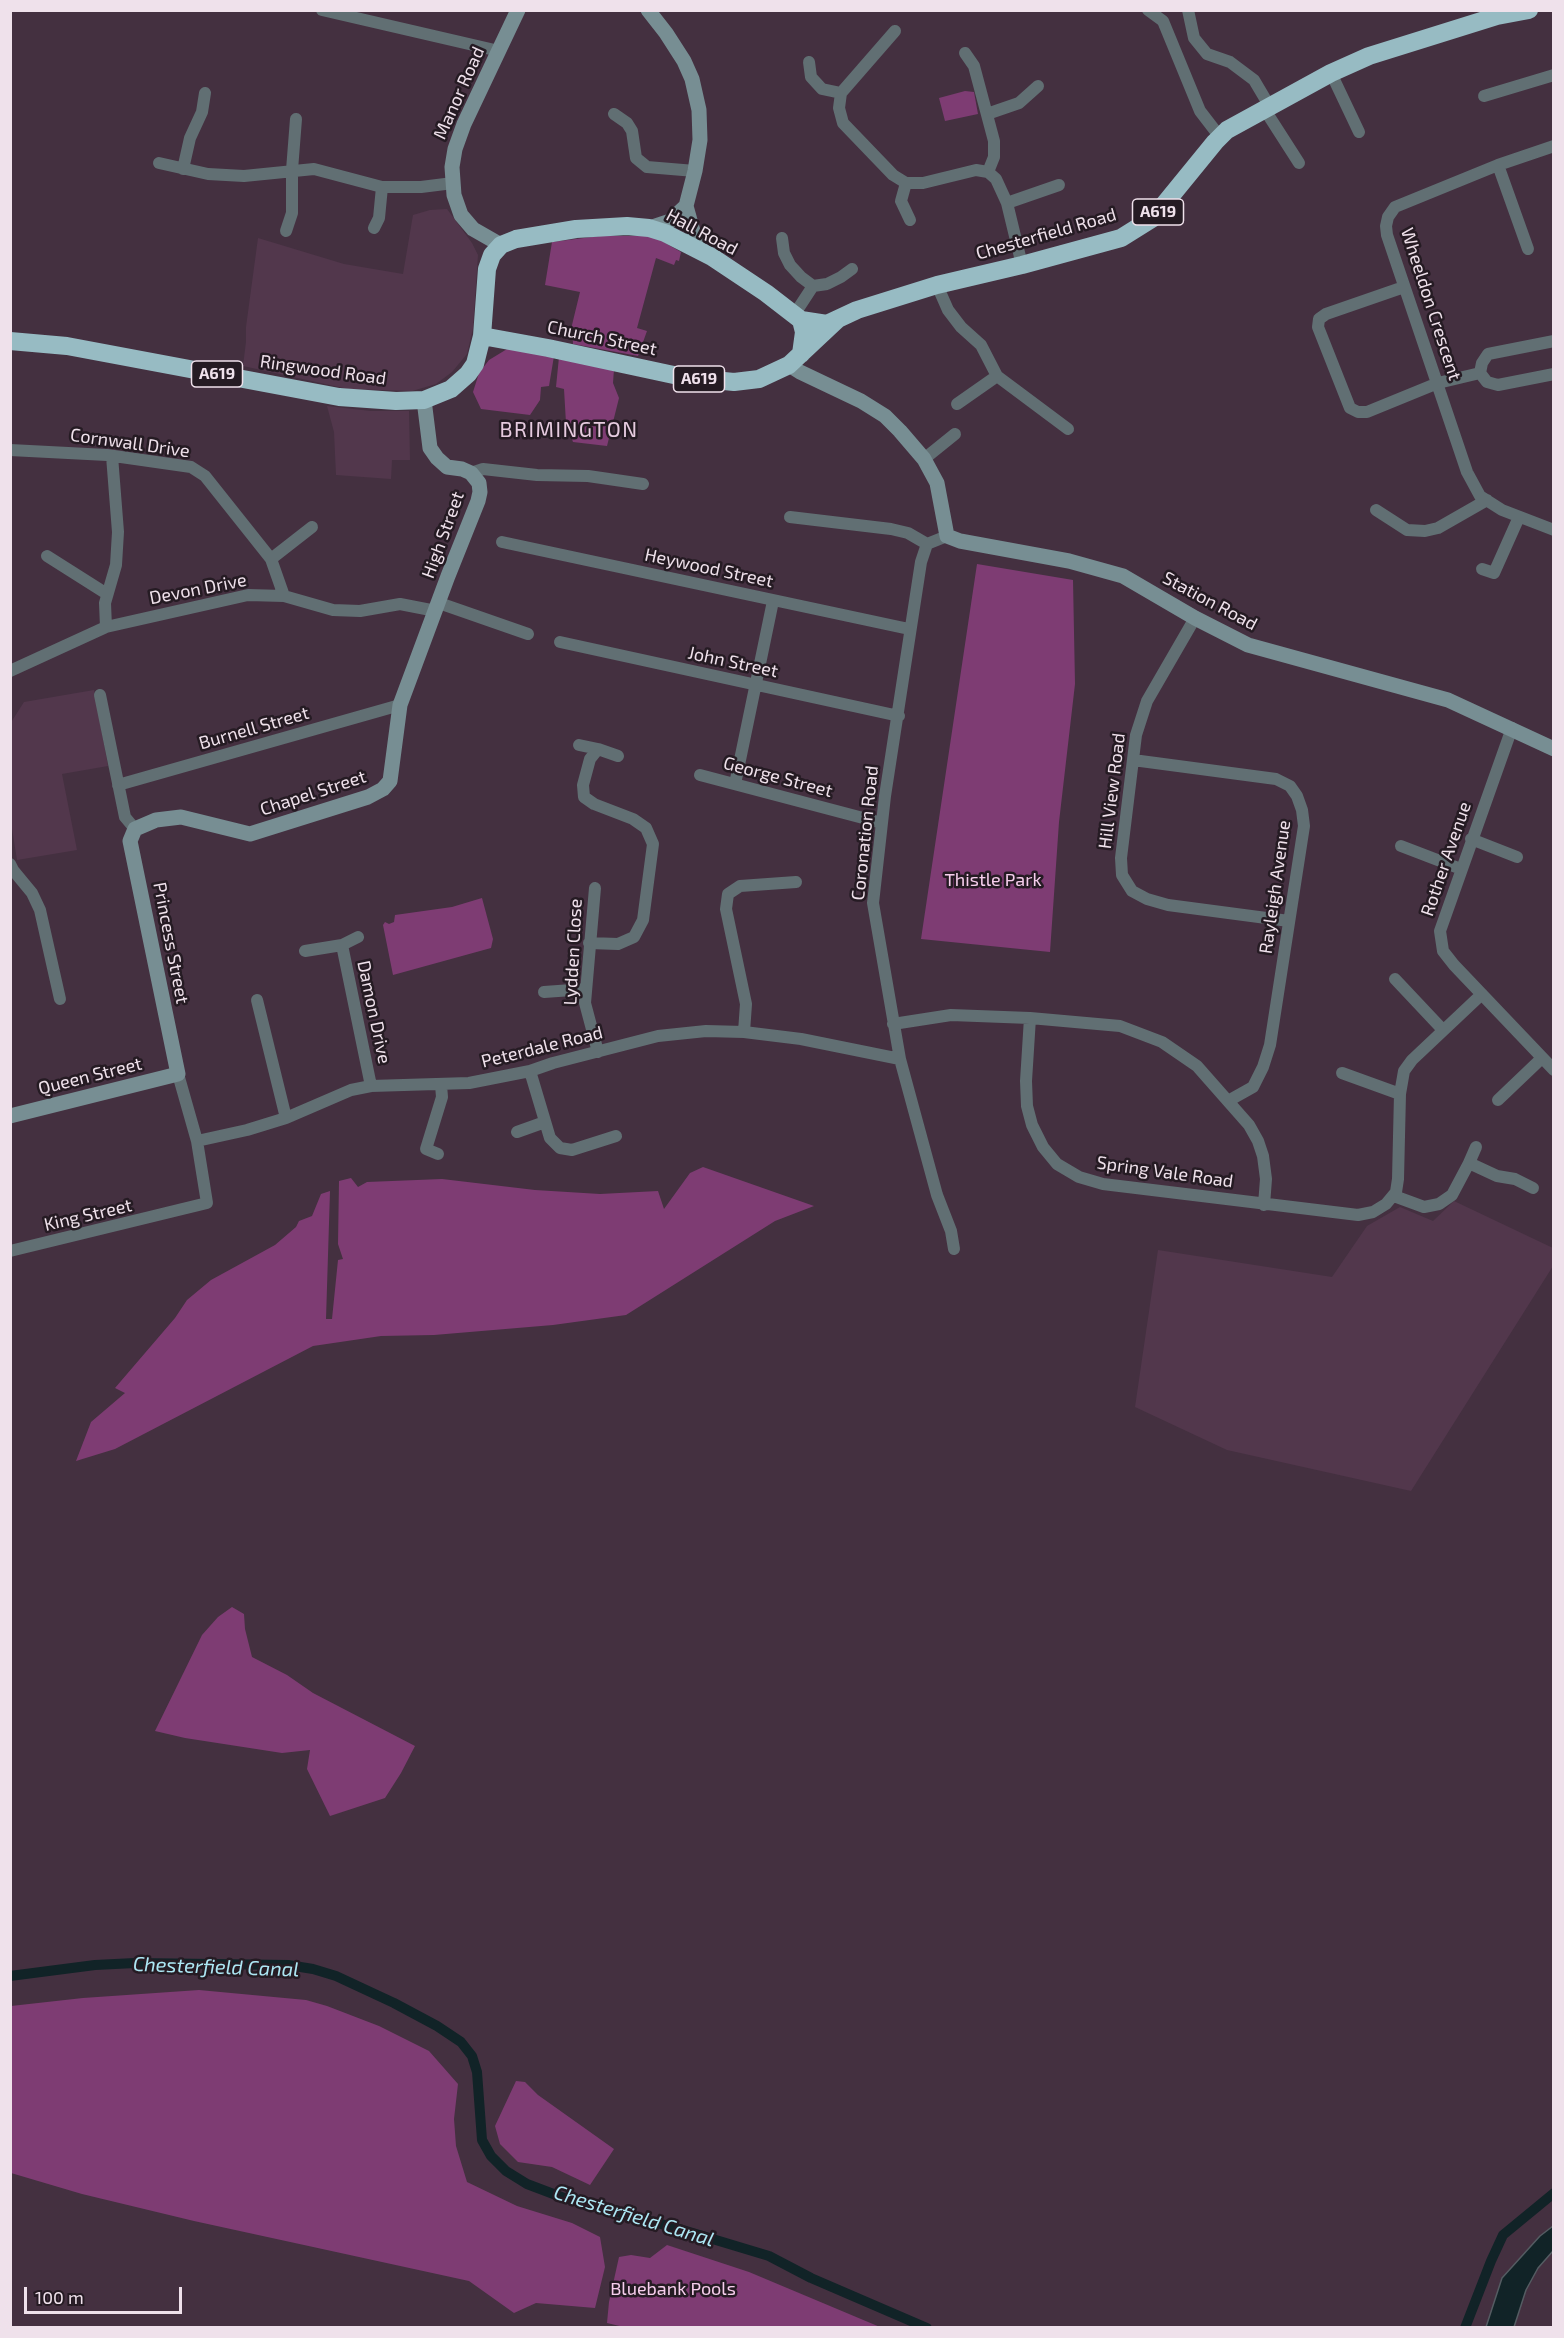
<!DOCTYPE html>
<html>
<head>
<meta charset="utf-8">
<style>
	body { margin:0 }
	#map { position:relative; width:1564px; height:2338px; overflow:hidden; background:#443040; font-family:"Exo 2",sans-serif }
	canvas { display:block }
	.frame { position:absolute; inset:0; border:12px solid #efe1eb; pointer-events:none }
	.scale { position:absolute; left:24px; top:2287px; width:158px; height:27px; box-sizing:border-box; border:3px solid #efe1eb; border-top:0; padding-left:8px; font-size:18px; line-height:21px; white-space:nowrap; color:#efe1eb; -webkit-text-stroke:4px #251b23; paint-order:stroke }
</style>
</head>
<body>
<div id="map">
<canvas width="1564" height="2338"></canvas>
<div class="frame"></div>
<div class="scale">100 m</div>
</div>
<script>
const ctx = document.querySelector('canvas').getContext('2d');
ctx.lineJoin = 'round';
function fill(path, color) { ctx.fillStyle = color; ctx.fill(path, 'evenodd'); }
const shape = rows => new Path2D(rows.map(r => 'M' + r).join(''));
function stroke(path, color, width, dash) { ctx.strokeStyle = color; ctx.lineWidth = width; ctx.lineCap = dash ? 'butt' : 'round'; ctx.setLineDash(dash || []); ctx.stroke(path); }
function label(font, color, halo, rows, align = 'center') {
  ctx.font = font + ' "Exo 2",sans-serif'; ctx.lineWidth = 5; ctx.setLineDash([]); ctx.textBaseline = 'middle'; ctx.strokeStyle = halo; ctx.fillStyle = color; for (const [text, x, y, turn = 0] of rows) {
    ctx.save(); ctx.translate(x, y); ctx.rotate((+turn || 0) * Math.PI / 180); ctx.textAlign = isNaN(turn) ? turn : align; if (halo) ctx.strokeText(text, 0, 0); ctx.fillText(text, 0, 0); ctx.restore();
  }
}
fill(shape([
	[447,209,472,243,478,255,473,328,467,354,452,372,436,384,412,391,348,389,243,366,246,342,246,327,258,238,344,264,403,274,413,215,430,210],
	[327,406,371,411,409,411,410,460,392,460,391,479,336,475,334,432],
	[94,690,108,766,62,774,77,850,17,860,10,816,10,724,24,702],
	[1454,1201,1553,1248,1553,1266,1411,1491,1227,1450,1135,1407,1158,1250,1332,1277,1367,1226,1400,1207,1433,1221]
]), '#52374c');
fill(shape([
	[965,91,974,92,978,114,945,121,939,98],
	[600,236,653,236,681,252,679,261,676,260,674,265,656,258,637,328,647,331,638,356,573,344,572,325,580,292,545,285,552,242],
	[512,346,554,356,549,386,541,387,540,400,530,415,481,409,473,392,479,373,489,360],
	[559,357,614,369,613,383,619,398,607,446,573,442,566,423,564,389,556,387],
	[977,564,1073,580,1075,684,1059,822,1050,952,921,939],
	[482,898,493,939,491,948,393,975,383,925,385,922,389,924,394,922,395,915,452,907],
	[703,1167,814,1206,775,1221,626,1315,553,1325,434,1335,381,1336,313,1346,115,1449,76,1461,91,1422,125,1393,115,1388,175,1318,187,1300,211,1280,275,1245,296,1227,299,1221,312,1216,321,1194,330,1191,326,1319,332,1319,338,1260,343,1259,338,1244,339,1181,351,1178,358,1187,367,1182,442,1179,535,1190,600,1194,658,1191,664,1209,690,1173],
	[232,1607,244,1614,245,1629,252,1657,287,1675,313,1693,415,1746,401,1773,385,1798,330,1816,307,1769,310,1750,282,1753,185,1738,155,1731,202,1635,218,1617],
	[199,1990,306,2000,327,2006,379,2026,429,2051,458,2084,454,2119,456,2146,467,2182,517,2206,572,2223,600,2237,605,2267,595,2308,536,2303,514,2313,469,2281,194,2221,82,2194,11,2173,11,2006,83,1998],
	[516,2081,525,2082,538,2095,614,2149,590,2185,552,2167,518,2162,500,2144,495,2126],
	[667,2245,749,2272,880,2327,628,2328,607,2323,609,2302,619,2257,631,2255,650,2258]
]), '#7e3c73');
const water = shape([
	[1553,2226,1553,2251,1538,2268,1526,2290,1514,2327,1486,2327,1502,2278,1540,2236,1553,2226]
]);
fill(water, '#112327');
stroke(water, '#545c62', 1.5);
stroke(shape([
	[10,1976,95,1965,135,1963,288,1965,313,1969,336,1976,394,2003,437,2026,461,2042,472,2056,477,2072,482,2140,491,2156,506,2171,527,2184,564,2198,676,2228,769,2256,811,2278,927,2328],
	[1465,2328,1491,2261,1503,2235,1554,2193]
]), '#112327', 10);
stroke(shape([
	[322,10,499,51],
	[1148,10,1163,21,1200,111,1220,137],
	[1188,10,1194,38,1207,54,1230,62,1254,80,1270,107],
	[895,31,841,93,839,108,843,123,893,175,906,183,923,183,976,170,988,172,996,179,1007,203,1022,265],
	[965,53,974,66,994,141,994,157,988,172],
	[809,62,811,77,822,89,841,93],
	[1331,73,1359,132],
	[1484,96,1554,75],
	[1265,110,1299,163],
	[614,114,627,123,632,131,636,158,647,167,695,171],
	[987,114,1019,103,1038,86],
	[1554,146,1498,165,1395,207,1388,217,1386,226,1387,235,1467,472,1480,496,1502,510,1554,530],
	[159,163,208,174,244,176,314,169,382,187,421,187,453,183],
	[1498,165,1528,249],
	[183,169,190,138,202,112,205,93],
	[906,183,901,201,910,220],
	[1007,203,1059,185],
	[374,228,379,218,382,187],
	[286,231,292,213,292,170,296,119],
	[782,238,784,253,790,265,801,277,813,286,794,315],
	[937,285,948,310,961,327,981,345,997,376,1068,429],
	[813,286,827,284,841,277,852,269],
	[1404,287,1326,314,1319,319,1318,327,1350,408,1358,412,1367,412,1438,383,1480,373],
	[1480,373,1482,363,1488,354,1554,341],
	[1480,373,1487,382,1498,385,1554,374],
	[957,404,997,376],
	[10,450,107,455,191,467,205,476,271,559,284,596],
	[924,459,955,434],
	[471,473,483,469,537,475,588,476,643,484],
	[1376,510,1407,530,1425,531,1438,528,1487,500],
	[790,517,891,529,908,533,927,544],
	[947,536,927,544,921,562,885,796,873,903,900,1059,937,1195,951,1231,954,1249],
	[502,542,909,629],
	[47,556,107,594],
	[271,559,312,527],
	[1482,569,1494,573,1519,517],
	[439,603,528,634],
	[1195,618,1147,701,1136,735,1121,858,1122,875,1132,891,1147,899,1168,905,1289,921],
	[106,627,105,603,116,565,118,532,112,456],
	[560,642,899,716],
	[10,671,106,627,248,595,284,596,333,610,360,611,400,604,436,611],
	[100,695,125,817,135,829],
	[1512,728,1440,931,1443,951,1454,965,1554,1070],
	[579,745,598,749],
	[1133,760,1276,779,1290,786,1297,796,1302,810,1304,826,1270,1045,1263,1067,1253,1087,1228,1101],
	[700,775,882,823],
	[735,784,773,601],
	[118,785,400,705],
	[1471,839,1517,857],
	[1401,846,1461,869],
	[10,864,13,870,32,893,40,910,60,999],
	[595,888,585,1003,598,1052],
	[589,943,618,944,634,937,643,920,653,844,646,828,633,819,594,804,584,797,583,785,590,759,598,749,618,756],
	[342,945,371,1086],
	[305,951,342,945,358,937],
	[1395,979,1443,1030],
	[544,992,586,989],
	[257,1000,286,1118],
	[1030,1018,1026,1081,1027,1106,1032,1125,1043,1147,1057,1164,1079,1177,1103,1184,1358,1215,1373,1212,1386,1204,1396,1192,1398,1179,1400,1094,1404,1071,1412,1060,1482,994],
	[893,1024,951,1015,1030,1018,1120,1026,1162,1042,1197,1066,1249,1125,1258,1141,1263,1156,1266,1179,1264,1205],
	[744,1032,746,1004,726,909,728,894,740,886,796,882],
	[530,1071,550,1138,560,1148,572,1150,616,1136],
	[1342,1073,1400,1094],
	[1498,1100,1542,1058],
	[517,1132,545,1122],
	[197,1141,247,1130,286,1118,351,1090,371,1086,469,1083,530,1071,553,1063,658,1036,706,1031,744,1032,801,1039,900,1059],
	[438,1154,426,1149,442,1097,441,1085],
	[1469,1163,1476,1147],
	[1394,1196,1424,1207,1439,1204,1452,1195,1469,1163,1497,1176,1515,1179,1533,1188],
	[10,1251,207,1203,197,1141,178,1074]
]), '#616f73', 12);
stroke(shape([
	[648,10,666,33,684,61,692,79,699,110,700,140,695,171,686,206,670,221,649,228],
	[686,206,698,249],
	[501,245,473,229,461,215,454,195,452,167,455,149,464,124,518,10],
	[789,365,800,372,861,401,885,416,900,431,924,459,937,483,947,536,960,541,1069,561,1123,576,1195,618,1248,645,1448,700,1554,749],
	[10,1116,178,1074,130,841,135,829,156,820,181,817,250,834,368,797,383,789,390,781,400,705,448,576,478,501,480,492,479,483,471,473,462,469,447,467,437,458,430,448,424,400]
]), '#778e93', 15);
stroke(shape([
	[801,320,827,324,857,310,937,285,1022,265,1121,238,1153,218,1215,142,1227,130,1331,73,1369,56,1497,16,1529,10],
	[482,336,548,348,683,377,734,382,759,379,789,365,837,320],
	[10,341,67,346,339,397,396,401,424,400,451,389,468,374,475,364,482,336,487,269,492,255,501,245,516,239,576,229,627,226,649,228,665,233,712,257,766,293,801,320,804,332,801,354]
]), '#97bbc3', 18);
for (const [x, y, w] of [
	[1158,212,51],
	[217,374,51],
	[699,379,51]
]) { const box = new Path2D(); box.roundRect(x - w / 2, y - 13, w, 26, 4.5); ctx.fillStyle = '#251b23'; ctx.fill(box); stroke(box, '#efe1eb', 1.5); }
label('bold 16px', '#efe1eb', null, [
	["A619",1158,212],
	["A619",217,374],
	["A619",699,379]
]);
label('18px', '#efe1eb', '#251b23', [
	["Manor Road",459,93,-66],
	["Hall Road",702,232,28],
	["Chesterfield Road",1046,234,-16],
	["Wheeldon Crescent",1431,304,72],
	["Church Street",602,338,12],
	["Ringwood Road",323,370,8],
	["Cornwall Drive",130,443,8],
	["High Street",443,535,-70],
	["Heywood Street",709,568,12],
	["Devon Drive",198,589,-11],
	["Station Road",1210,601,28],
	["John Street",733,662,12],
	["Burnell Street",254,728,-16],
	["George Street",778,777,15],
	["Hill View Road",1112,791,-83],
	["Chapel Street",313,793,-18],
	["Coronation Road",865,833,-84],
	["Rother Avenue",1446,859,-71],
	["Rayleigh Avenue",1275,887,-82],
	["Princess Street",171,943,79],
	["Lydden Close",573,952,-87],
	["Damon Drive",374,1012,78],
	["Peterdale Road",542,1047,-14],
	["Queen Street",90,1076,-14],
	["Spring Vale Road",1165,1172,8],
	["King Street",88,1215,-13]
]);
label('18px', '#f7ceed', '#251b23', [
	["Thistle Park",993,880],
	["Bluebank Pools",673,2289]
]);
label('italic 20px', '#ade7f4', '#251b23', [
	["Chesterfield Canal",216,1967,2],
	["Chesterfield Canal",634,2216,17]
]);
ctx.letterSpacing = '1.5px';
label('21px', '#e6cbdf', '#251b23', [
	["BRIMINGTON",569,430]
]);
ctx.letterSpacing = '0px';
</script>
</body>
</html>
